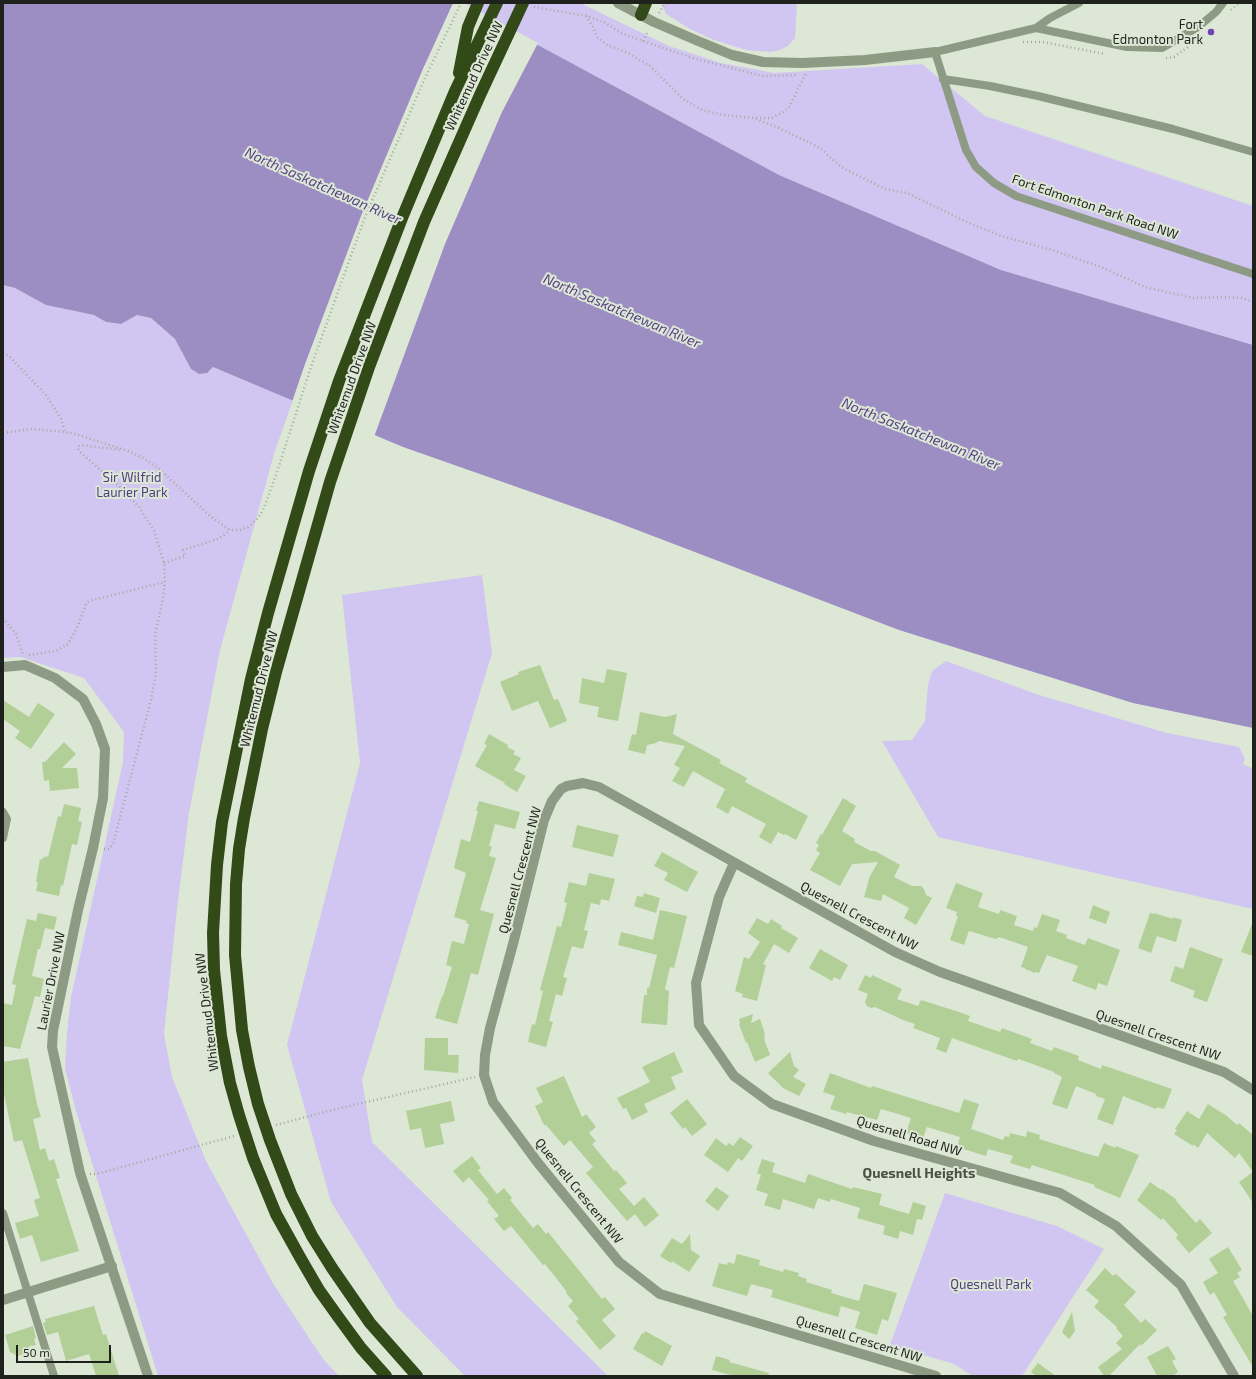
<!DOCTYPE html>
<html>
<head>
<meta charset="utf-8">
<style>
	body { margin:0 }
	#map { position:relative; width:1256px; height:1379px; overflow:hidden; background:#dde7d5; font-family:"Exo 2",sans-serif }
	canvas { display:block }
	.frame { position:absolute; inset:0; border:4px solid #1f221c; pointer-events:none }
	.scale { position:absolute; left:16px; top:1345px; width:95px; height:18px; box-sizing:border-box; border:2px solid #1f221c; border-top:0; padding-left:5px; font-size:12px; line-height:14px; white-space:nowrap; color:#1f221c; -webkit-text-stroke:3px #dde7d5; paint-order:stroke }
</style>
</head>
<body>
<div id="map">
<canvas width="1256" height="1379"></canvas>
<div class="frame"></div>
<div class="scale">50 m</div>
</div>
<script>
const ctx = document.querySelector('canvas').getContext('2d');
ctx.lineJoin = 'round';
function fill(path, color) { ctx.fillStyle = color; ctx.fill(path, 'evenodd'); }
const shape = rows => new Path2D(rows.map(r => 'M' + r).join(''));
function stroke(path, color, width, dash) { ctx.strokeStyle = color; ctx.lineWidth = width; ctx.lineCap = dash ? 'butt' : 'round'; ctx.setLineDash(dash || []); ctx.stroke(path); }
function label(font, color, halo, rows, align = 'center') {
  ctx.font = font + ' "Exo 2",sans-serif'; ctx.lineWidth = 4; ctx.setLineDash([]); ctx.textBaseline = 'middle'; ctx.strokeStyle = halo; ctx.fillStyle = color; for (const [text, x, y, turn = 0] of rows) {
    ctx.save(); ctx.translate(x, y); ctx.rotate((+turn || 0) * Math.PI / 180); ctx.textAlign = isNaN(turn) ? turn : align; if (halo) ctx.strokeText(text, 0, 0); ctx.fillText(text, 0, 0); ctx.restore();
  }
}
fill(shape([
	[460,3,580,3,669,46,721,63,774,73,922,64,985,116,1253,206,1253,345,1001,270,779,175],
	[661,3,797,3,795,38,788,46,780,50,771,52,746,50,714,40,690,29,666,14],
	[3,285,15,288,46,305,94,315,106,322,121,324,137,315,151,318,175,339,191,369,199,374,207,373,213,367,293,400,274,454,220,650,189,813,177,909,164,1034,172,1077,206,1161,274,1285,323,1359,339,1376,158,1376,76,1111,65,1069,67,1033,71,997,123,762,124,732,84,678,20,657,3,658],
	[482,575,492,653,362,1080,372,1142,608,1376,465,1376,397,1307,331,1202,287,1045,360,763,342,595],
	[946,661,1036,694,1167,733,1239,747,1245,759,1243,764,1253,769,1253,909,938,837,882,741,912,740,925,721,928,685,932,671],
	[945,1193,1057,1226,1104,1249,1022,1376,973,1376,954,1364,890,1345]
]), '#d1c6f1');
fill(shape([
	[3,3,460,3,779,175,1001,270,1253,345,1253,728,1133,703,899,630,611,520,403,447,213,367,207,373,199,374,191,369,175,339,151,318,137,315,121,324,106,322,94,315,46,305,15,288,3,285]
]), '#9c8dc3');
fill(shape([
	[453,3,464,3,538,43,502,112,445,244,374,437,292,402,305,364,361,216,422,71]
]), '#dde7d5');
fill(shape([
	[540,665,554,700,558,699,567,721,550,728,538,701,512,711,500,682,519,674,518,672],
	[607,669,627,673,618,721,597,717,599,707,579,703,582,678,604,683],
	[3,700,29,717,38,703,55,714,31,749,15,738,20,731,3,719],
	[640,712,665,717,677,714,673,734,721,760,719,763,747,778,745,782,808,816,796,840,785,834,784,835,778,832,771,844,759,837,766,824,732,806,728,814,716,807,725,789,693,771,684,787,672,781,680,768,674,765,685,746,659,741,656,743,647,745,645,754,628,750,632,734,636,735],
	[489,734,508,745,507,747,515,751,513,754,521,758,514,770,526,776,517,792,504,784,505,783,475,766,487,745,484,744],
	[64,742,76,754,62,768,77,768,79,788,50,791,49,780,44,781,42,762,45,762],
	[843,798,856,806,842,831,855,839,854,842,871,851,875,851,900,865,894,877,912,886,921,886,924,889,926,895,932,898,916,925,904,918,909,908,883,894,881,901,864,897,870,876,878,862,852,864,840,886,810,870,820,853,816,850,819,845,816,843,821,834,822,835],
	[479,801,520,812,515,829,495,824,489,846,492,846,489,856,496,858,480,910,494,914,478,975,471,973,457,1024,435,1018,442,996,443,996,452,967,446,965,452,941,464,944,469,924,466,923,467,921,454,917,466,873,454,868,461,839,470,842,478,811,476,811],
	[64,804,81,808,78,821,82,822,77,845,72,844,63,886,61,885,59,896,36,891,38,882,36,882,40,859,42,860,43,857,45,858,45,856,48,857,58,816,61,817],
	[577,825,619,835,613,857,572,847],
	[662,852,698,872,687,892,664,880,668,873,654,866],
	[589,873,615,879,609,901,601,899,600,905,591,903,584,930,588,931,583,949,572,946,563,977,567,978,562,996,556,994,549,1021,553,1022,546,1047,528,1042,532,1024,535,1025,543,991,540,990,557,926,561,927,567,903,564,902,569,882,586,886],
	[956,883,983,893,978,907,999,914,1000,910,1017,916,1014,925,1033,931,1034,927,1037,928,1042,914,1060,920,1056,931,1067,935,1066,938,1085,945,1088,938,1120,950,1107,986,1098,983,1096,990,1072,981,1078,966,1047,955,1039,973,1035,972,1035,973,1025,969,1025,968,1021,967,1028,947,999,937,996,939,969,931,964,945,950,940,958,916,956,916,957,912,946,908],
	[644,893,660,898,656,913,634,906,637,896,643,897],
	[1093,905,1110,912,1106,924,1089,918],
	[660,910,687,916,674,968,670,967,665,989,669,991,667,1025,641,1023,644,995,647,995,647,988,649,988,657,955,618,945,621,932,653,940],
	[38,913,57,917,54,930,45,928,40,949,38,949,32,976,44,979,40,997,35,996,20,1049,3,1046,3,1003,12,1005,16,985,12,984,27,919,36,921],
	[1150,913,1154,914,1154,913,1173,919,1173,917,1182,920,1176,942,1157,936,1151,953,1138,948],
	[757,918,768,924,771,919,782,926,781,928,798,938,789,953,774,944,763,964,766,965,757,1001,742,997,743,994,735,991,744,957,749,959,760,942,748,933],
	[1252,924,1253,924,1253,956,1241,952],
	[1190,947,1223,959,1207,1002,1193,997,1195,991,1170,981,1175,966,1183,969],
	[820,949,848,965,840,980,834,977,832,981,809,968],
	[865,975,871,978,872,975,902,989,897,999,918,1006,921,1000,956,1011,970,1016,968,1021,1000,1032,1002,1028,1032,1039,1030,1043,1052,1051,1054,1047,1079,1056,1078,1060,1101,1069,1102,1065,1172,1089,1165,1107,1163,1109,1157,1107,1156,1109,1123,1096,1113,1125,1097,1119,1105,1099,1096,1096,1096,1094,1076,1086,1067,1109,1052,1104,1062,1077,1054,1073,1054,1072,1030,1063,1018,1059,1017,1061,952,1038,946,1053,936,1049,940,1038,913,1028,915,1024,903,1020,875,1007,871,1008,867,1006,865,1002,868,994,858,990],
	[753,1014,751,1023,760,1019,765,1034,764,1035,765,1038,764,1039,770,1055,755,1062,747,1042,746,1043,739,1024,740,1023,739,1019],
	[425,1038,448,1038,448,1055,459,1055,458,1073,424,1070],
	[674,1052,683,1072,671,1077,676,1089,644,1104,648,1112,632,1120,626,1108,623,1109,617,1098,650,1082,642,1067],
	[790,1052,794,1066,799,1070,793,1077,806,1084,799,1096,783,1088,768,1073],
	[28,1058,37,1104,41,1117,33,1119,40,1150,45,1148,49,1161,54,1159,60,1178,56,1179,79,1251,41,1262,32,1235,20,1239,15,1223,39,1216,34,1200,40,1198,22,1140,14,1142,3,1089,3,1062],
	[830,1073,871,1088,872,1086,959,1113,964,1099,979,1104,971,1129,1003,1140,1005,1136,1009,1137,1010,1133,1026,1137,1027,1131,1040,1135,1039,1139,1098,1157,1104,1143,1115,1148,1116,1146,1139,1155,1120,1198,1094,1187,1095,1185,1032,1165,1030,1169,1010,1163,1013,1156,988,1149,986,1156,957,1147,960,1137,927,1127,923,1138,906,1133,911,1118,881,1109,877,1120,847,1112,846,1114,830,1109,835,1096,823,1092],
	[564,1076,582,1117,586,1114,596,1127,589,1133,596,1141,592,1144,614,1171,616,1170,627,1183,619,1189,634,1206,644,1197,659,1215,645,1227,635,1214,627,1221,586,1173,593,1167,570,1140,564,1146,546,1125,544,1125,535,1106,543,1102,536,1088],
	[687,1099,707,1124,692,1136,685,1127,683,1129,670,1113],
	[451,1101,455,1121,440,1124,444,1144,425,1148,421,1128,410,1130,406,1111],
	[1208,1104,1227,1116,1237,1125,1239,1123,1253,1135,1253,1172,1239,1153,1235,1158,1207,1133,1198,1148,1193,1144,1193,1146,1174,1134,1177,1130,1175,1129,1187,1111,1199,1119],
	[740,1137,753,1146,742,1161,738,1158,728,1172,704,1155,716,1138,726,1146,729,1143,733,1146],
	[472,1156,481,1168,478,1170,497,1194,504,1188,512,1198,510,1200,533,1228,538,1224,546,1234,548,1232,602,1299,605,1297,615,1309,602,1320,616,1336,600,1350,576,1321,579,1319,568,1306,573,1301,566,1293,567,1292,545,1264,543,1265,511,1226,504,1231,494,1219,499,1216,487,1201,489,1200,469,1177,463,1183,453,1171],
	[762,1159,775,1163,772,1172,805,1183,808,1174,852,1189,853,1187,882,1194,879,1205,909,1214,913,1202,926,1206,922,1220,917,1219,913,1235,900,1231,898,1239,883,1234,885,1226,857,1218,860,1208,831,1199,830,1202,818,1198,814,1209,783,1199,780,1210,764,1205,768,1194,756,1190,761,1175,757,1173],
	[1253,1172,1253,1203,1239,1182],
	[1150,1182,1161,1190,1162,1189,1177,1200,1176,1201,1196,1223,1200,1219,1212,1233,1189,1253,1176,1238,1178,1235,1163,1218,1161,1220,1137,1200],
	[716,1187,729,1196,718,1211,705,1201],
	[690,1234,691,1250,700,1256,689,1272,672,1261,671,1263,660,1256,672,1238,682,1244],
	[1228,1247,1242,1270,1237,1273,1240,1277,1233,1281,1253,1316,1253,1367,1223,1317,1227,1315,1214,1292,1210,1295,1203,1282,1218,1273,1209,1259],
	[737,1254,760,1260,759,1265,783,1272,784,1269,799,1273,798,1276,807,1279,806,1282,832,1290,831,1293,859,1301,864,1284,897,1293,888,1321,882,1319,877,1335,855,1328,860,1312,841,1306,838,1317,771,1297,773,1290,751,1284,747,1296,712,1286,719,1263,727,1265,728,1262,734,1264],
	[1105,1268,1113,1276,1116,1274,1136,1292,1124,1305,1141,1323,1145,1319,1157,1330,1141,1346,1140,1344,1109,1376,1104,1376,1098,1367,1122,1349,1116,1343,1123,1336,1116,1328,1117,1327,1094,1307,1099,1301,1086,1290],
	[94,1306,103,1335,106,1334,119,1376,96,1376,89,1354,66,1361,58,1332,47,1335,43,1323,46,1322,45,1319],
	[1072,1312,1075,1331,1069,1339,1062,1332],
	[33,1326,36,1338,34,1339,36,1345,29,1346,30,1352,18,1356,10,1352,5,1335],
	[645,1331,672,1346,662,1366,633,1349,642,1333,644,1334],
	[1168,1346,1176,1359,1172,1361,1178,1372,1172,1376,1157,1376,1147,1357],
	[716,1356,730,1360,729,1362,769,1373,768,1376,734,1376,712,1370],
	[1038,1363,1056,1376,1036,1376,1031,1372]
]), '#b2cf98');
stroke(shape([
	[534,7,586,16,604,22,621,33,643,41,693,58,762,76,797,75],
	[1231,10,1239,3],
	[659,13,664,5,668,3],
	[586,16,593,27,597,37,607,45,628,53,650,66,682,98,702,110,723,115,753,118,779,128,820,148,841,167,885,189,907,193,971,224,1001,236,1052,250,1101,267,1145,287,1193,298,1222,297,1242,298,1253,302],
	[643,41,648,31],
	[1023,42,1043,42,1105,54],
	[1166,58,1174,57,1196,41],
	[756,118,772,118,783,112,789,107,805,75,805,72],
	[3,353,10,357,46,395,61,419,65,432],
	[3,433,31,429,65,432,75,434,128,451,143,458,157,467,210,516,230,530,240,530,248,527,258,518,263,510,276,475,311,367,365,217,425,78,461,3],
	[164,563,185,556,183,550,218,539,227,533,230,530],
	[3,618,16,634,23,655],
	[29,655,56,651,68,644,77,628,86,604,89,601,165,582],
	[104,849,109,849,113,844,151,700,156,674,155,634,162,604,165,582,164,563,154,531,139,507,119,486,80,452,78,449,79,446,81,445,121,450],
	[276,1125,332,1110,475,1077],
	[90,1174,97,1174,234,1136]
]), '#a3ab9c', 2.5, [1, 3]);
stroke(shape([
	[1079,3,1050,18,1036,28,935,52,966,150,976,167,994,183,1016,196,1253,274],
	[1036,28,1127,47,1162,48,1198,27,1216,12,1223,3],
	[943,79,990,86,1038,96,1173,129,1253,152],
	[3,812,7,819,3,838],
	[3,1213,54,1376]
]), '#8e9b84', 8);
stroke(shape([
	[618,3,654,22,698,41,732,55,763,62,803,63,865,60,935,52],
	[3,667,25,665,55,678,83,699,96,724,105,749,103,798,93,848,78,910,53,1031,52,1047,80,1173,148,1376],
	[734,863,719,897,696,983,699,1025,734,1076,772,1104,874,1141,1060,1193,1116,1226,1181,1285,1234,1376],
	[3,1300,112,1266],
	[936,1376,660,1294,619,1262,538,1163,493,1102,484,1075,485,1055,490,1028,513,944,544,820,552,801,561,789,567,786,583,783,599,787,895,952,940,972,1224,1072,1253,1090]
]), '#8e9b84', 10);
stroke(shape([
	[641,15,646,3],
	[459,73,468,27,478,3],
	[386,1376,361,1348,339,1318,319,1290,301,1259,276,1214,253,1158,239,1115,230,1083,221,1036,214,970,213,933,217,865,222,822,251,679,268,613,309,471,339,381,402,218,455,91,497,3],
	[417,1376,370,1323,332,1268,312,1236,291,1194,270,1140,258,1104,249,1067,242,1030,235,955,236,884,239,849,244,818,262,729,276,672,330,482,369,367,424,222,480,95,523,3]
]), '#324a18', 12);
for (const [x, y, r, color] of [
	[1211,32,4,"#7042ba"]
]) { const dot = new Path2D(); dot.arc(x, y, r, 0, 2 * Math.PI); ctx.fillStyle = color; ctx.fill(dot); stroke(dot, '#dde7d5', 1.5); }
label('13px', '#1f221c', '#dde7d5', [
	["Fort",1203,25],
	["Edmonton Park",1203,40]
], 'right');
label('13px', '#1f221c', '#dde7d5', [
	["Whitemud Drive NW",474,76,-65],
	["Fort Edmonton Park Road NW",1095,207,19],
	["Whitemud Drive NW",352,378,-70],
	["Whitemud Drive NW",259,689,-76],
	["Quesnell Crescent NW",520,870,-75],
	["Quesnell Crescent NW",859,916,28],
	["Laurier Drive NW",51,981,-79],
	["Whitemud Drive NW",207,1012,-97],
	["Quesnell Crescent NW",1158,1035,19],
	["Quesnell Road NW",909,1136,17],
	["Quesnell Crescent NW",579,1191,51],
	["Quesnell Crescent NW",859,1339,17]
]);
label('13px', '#533c80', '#dde7d5', [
	["Sir Wilfrid",132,478],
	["Laurier Park",132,493],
	["Quesnell Park",991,1285]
]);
label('italic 14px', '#564084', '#dde7d5', [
	["North Saskatchewan River",323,186,24],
	["North Saskatchewan River",622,311,23],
	["North Saskatchewan River",921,434,22]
]);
label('bold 14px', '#4a5243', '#dde7d5', [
	["Quesnell Heights",919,1173]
]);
</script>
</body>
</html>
